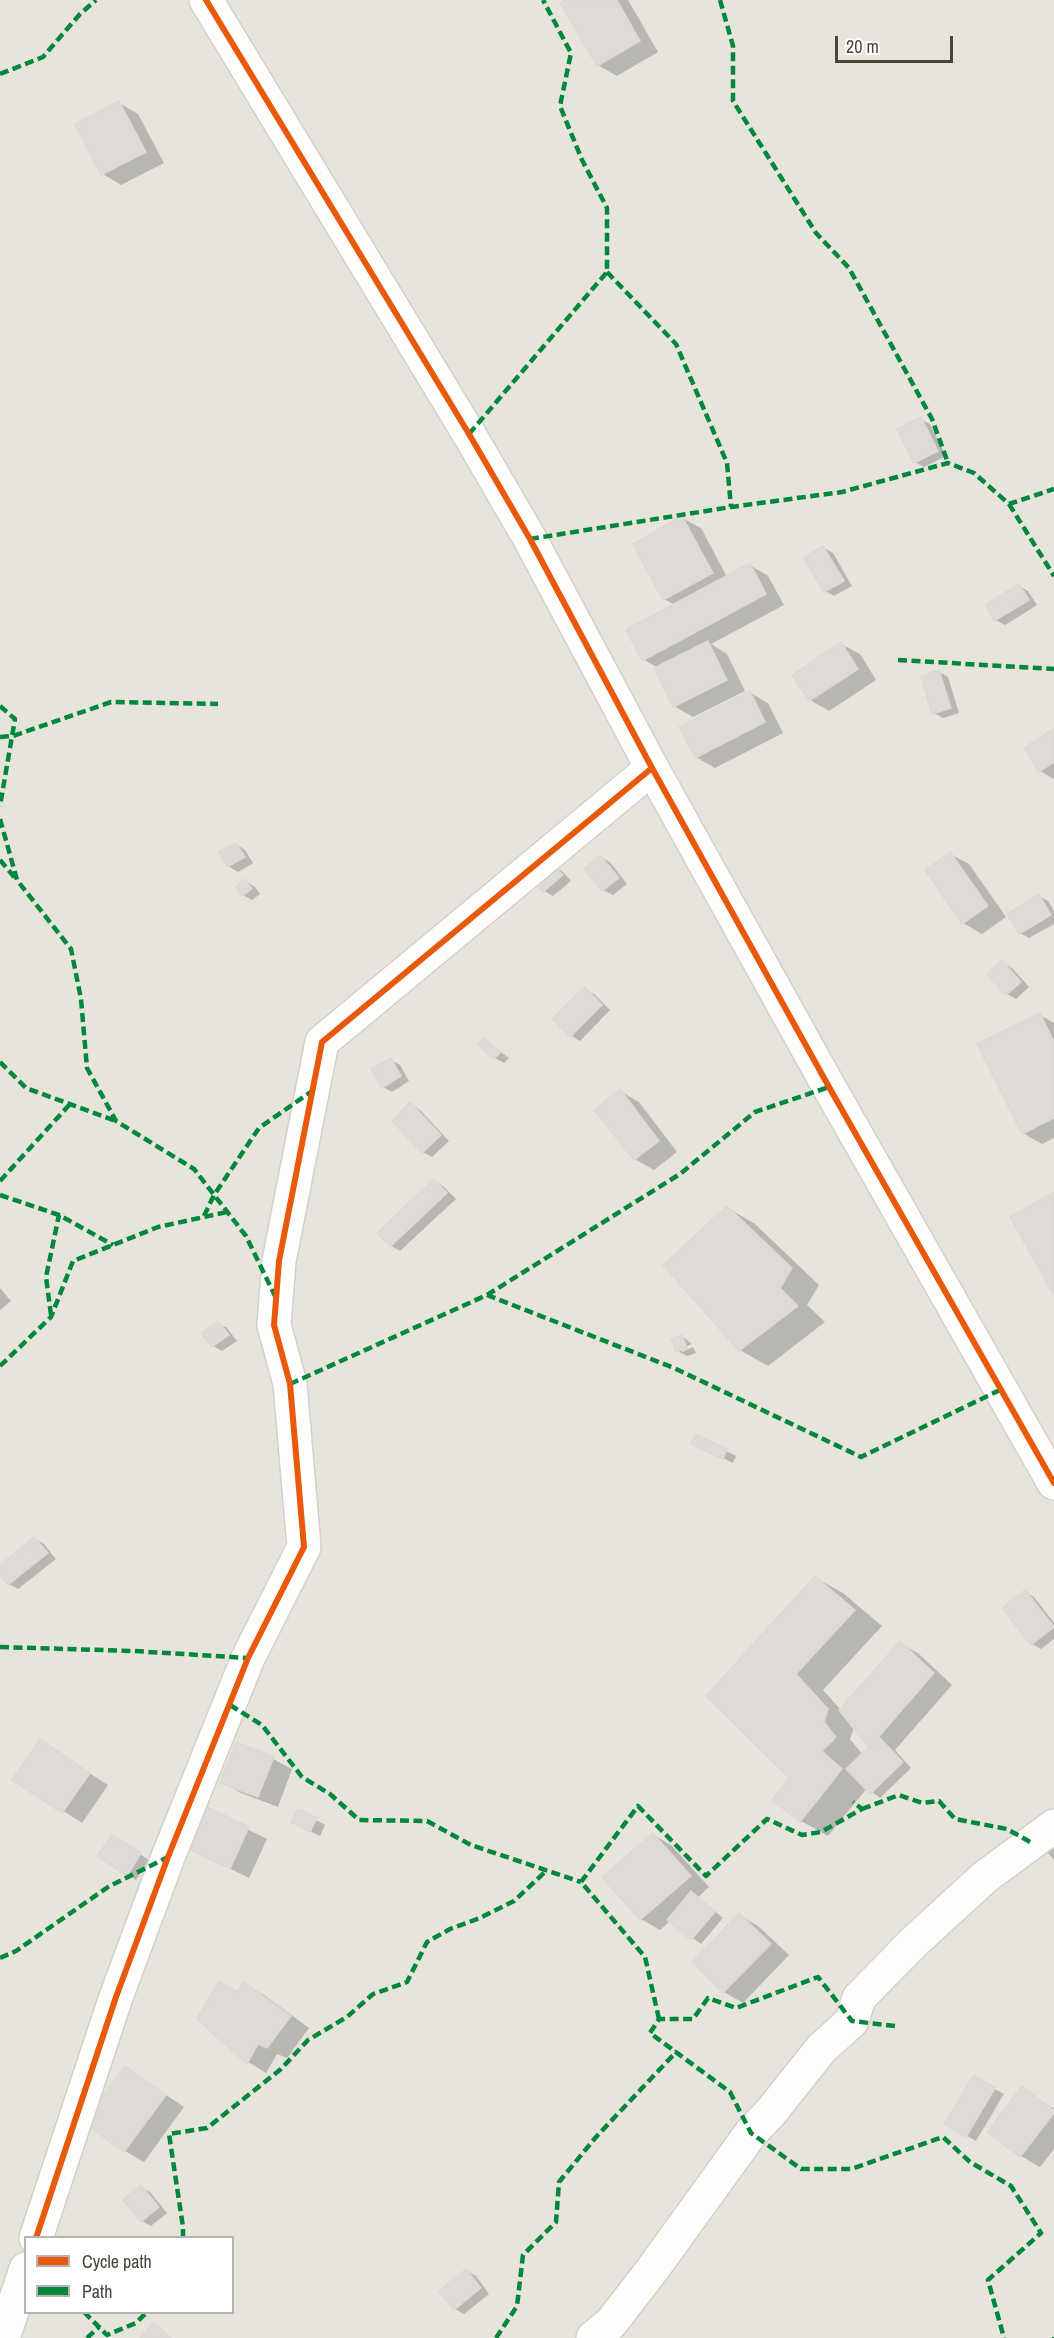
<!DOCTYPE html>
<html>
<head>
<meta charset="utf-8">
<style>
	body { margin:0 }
	#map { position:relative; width:1054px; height:2338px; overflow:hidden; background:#f4f2ee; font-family:"Archivo Narrow",sans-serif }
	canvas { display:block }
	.legend { position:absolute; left:24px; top:2236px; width:210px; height:78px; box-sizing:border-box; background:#fff; border:2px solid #b7b4b0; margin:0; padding:8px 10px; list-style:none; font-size:18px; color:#4b4439 }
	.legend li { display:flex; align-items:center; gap:12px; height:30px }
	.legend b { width:30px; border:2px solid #b7b4b0 }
	.scale { position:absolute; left:835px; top:36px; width:118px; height:27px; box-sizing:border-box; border:3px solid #4b4439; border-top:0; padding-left:8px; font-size:18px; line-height:21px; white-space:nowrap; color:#4b4439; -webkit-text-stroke:4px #fff; paint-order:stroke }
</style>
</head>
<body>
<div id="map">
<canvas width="1054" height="2338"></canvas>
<ul class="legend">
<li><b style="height:8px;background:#e8590c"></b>Cycle path</li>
<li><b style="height:8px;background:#00873e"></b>Path</li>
</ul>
<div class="scale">20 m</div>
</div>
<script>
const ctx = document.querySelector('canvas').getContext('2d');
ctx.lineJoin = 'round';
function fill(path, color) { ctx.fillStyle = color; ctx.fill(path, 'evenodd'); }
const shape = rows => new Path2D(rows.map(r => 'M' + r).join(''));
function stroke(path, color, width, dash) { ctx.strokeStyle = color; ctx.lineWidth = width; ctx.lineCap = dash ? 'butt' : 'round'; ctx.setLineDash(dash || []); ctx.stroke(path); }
fill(shape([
	[0,0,1054,0,1054,2338,0,2338],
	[26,2238,232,2238,232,2312,26,2312]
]), '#e7e4dc');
fill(shape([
	[567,0,628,0,658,52,617,76,598,65],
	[119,103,138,114,164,163,121,185,103,174],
	[920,419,930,424,946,456,924,467,915,462],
	[682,518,701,528,727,577,750,565,768,576,784,605,711,644,727,654,745,691,693,717,674,706,658,668,643,659,675,605,664,599],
	[823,547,833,553,852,586,834,596,825,591],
	[1019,586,1028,591,1037,605,1005,625,995,620],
	[841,644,860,654,876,680,829,711,810,700,794,675],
	[939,672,948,677,959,713,943,718,934,713],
	[749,692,768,703,783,733,715,768,696,757],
	[1054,730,1054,779,1040,771],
	[236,844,245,850,253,863,238,872,228,866,221,853],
	[950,854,969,864,1006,917,982,934,963,923],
	[600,857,610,862,627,884,613,895,603,890,586,869],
	[553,866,562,871,571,881,553,896,544,891,535,881],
	[245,881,255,887,260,894,252,900,243,895],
	[1039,896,1048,901,1054,911,1054,924,1029,938,1020,933],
	[1003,962,1012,968,1029,987,1016,999,1007,994],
	[585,989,594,994,610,1010,580,1041,570,1035],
	[1040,1015,1054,1023,1054,1138,1042,1144,1023,1133],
	[485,1040,509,1058,504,1063,495,1058],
	[391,1060,400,1065,409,1081,392,1092,383,1087],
	[620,1091,639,1102,677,1152,654,1170,635,1159],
	[411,1104,420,1110,449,1141,432,1157,423,1152],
	[434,1180,443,1186,456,1199,400,1251,391,1246,379,1233],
	[728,1208,755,1224,819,1285,807,1305,825,1322,768,1366,740,1350],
	[0,1288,11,1301,0,1310],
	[218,1323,227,1328,237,1341,222,1351,213,1346],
	[682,1336,692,1344,682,1348,682,1352,693,1347,696,1353,687,1356,678,1351],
	[696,1436,736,1456,733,1463,702,1448],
	[35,1539,44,1544,56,1559,18,1589,9,1584,0,1572,0,1567],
	[816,1578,843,1593,882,1626,823,1690,841,1710,900,1643,919,1654,952,1685,895,1750,911,1768,880,1798,867,1788,828,1836,801,1821,791,1778,708,1696],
	[854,1728,871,1748,863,1755,850,1739],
	[1025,1592,1034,1597,1054,1623,1054,1639,1041,1649,1032,1644],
	[40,1741,108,1785,82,1823,14,1779],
	[273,1759,292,1769,278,1807,241,1793,222,1782],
	[207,1809,267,1839,249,1878,189,1848],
	[316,1820,325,1825,320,1836,302,1827],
	[654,1835,672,1846,709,1887,698,1897,723,1918,701,1944,670,1921,660,1930,641,1919],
	[1054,1841,1054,1860,1045,1849],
	[121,1842,149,1860,136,1880,127,1874],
	[739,1915,758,1926,789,1955,743,2003,724,1992,694,1962],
	[245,1984,264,1995,309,2028,287,2058,277,2054,266,2073,248,2062,238,1993],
	[126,2068,184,2107,144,2162,125,2151],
	[974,2077,1004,2094,976,2141,947,2124],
	[1022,2088,1054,2109,1054,2149,1040,2167,1021,2156,989,2131],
	[141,2187,150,2192,167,2213,151,2226,142,2221],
	[467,2271,476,2276,489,2294,464,2314,455,2309]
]), '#0003');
const building = shape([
	[564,0,617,0,640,41,597,66,560,3,564,0],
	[119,101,146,152,101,175,75,124,119,101],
	[921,417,938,451,914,463,897,429,921,417],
	[682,516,713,573,663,600,633,544,682,516],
	[823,546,844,581,824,592,804,558,823,546],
	[750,563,766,594,642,661,626,630,750,563],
	[1019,584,1029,600,994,621,985,605,1019,584],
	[708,641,727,680,673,707,654,668,708,641],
	[841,642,858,669,809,701,792,675,841,642],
	[939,670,951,708,932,714,921,676,939,670],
	[750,691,765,722,695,758,679,727,750,691],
	[1054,728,1054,762,1039,772,1024,748,1054,728],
	[236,843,245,857,227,867,219,852,236,843],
	[950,852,988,906,962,924,925,870,950,852],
	[600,855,619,878,602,891,584,869,600,855],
	[553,864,563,875,543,892,533,881,553,864],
	[245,879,252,889,241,896,236,887,245,879],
	[1039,894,1051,915,1019,934,1007,914,1039,894],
	[1002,960,1021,982,1006,995,987,974,1002,960],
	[585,987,602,1005,570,1037,552,1019,585,987],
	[1040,1013,1054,1042,1054,1118,1022,1134,977,1044,1040,1013],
	[484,1038,501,1052,494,1059,478,1045,484,1038],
	[391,1058,401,1076,382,1088,371,1069,391,1058],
	[620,1089,659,1141,634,1160,594,1110,620,1089],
	[410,1102,441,1135,422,1153,392,1121,410,1102],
	[434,1179,447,1193,390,1247,377,1233,434,1179],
	[1054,1192,1054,1293,1053,1294,1010,1217,1054,1192],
	[727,1206,792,1268,780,1288,798,1306,739,1351,663,1265,727,1206],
	[218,1321,229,1335,212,1347,201,1333,218,1321],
	[682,1335,687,1348,676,1352,671,1339,682,1335],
	[695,1434,727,1449,723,1459,691,1444,695,1434],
	[34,1537,48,1553,8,1585,0,1575,0,1565,34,1537],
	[815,1576,855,1610,796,1674,828,1709,824,1722,836,1737,822,1751,842,1769,800,1822,772,1800,789,1778,706,1696,815,1576],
	[1025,1590,1054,1627,1031,1645,1002,1608,1025,1590],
	[900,1641,934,1673,869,1748,839,1710,900,1641],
	[879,1737,903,1762,870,1794,846,1769,879,1737],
	[40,1739,90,1773,62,1813,12,1780,40,1739],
	[236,1742,274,1757,258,1797,220,1783,236,1742],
	[207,1807,249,1827,230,1869,187,1848,207,1807],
	[298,1809,317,1818,310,1832,291,1822,298,1809],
	[653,1833,691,1876,640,1920,602,1877,653,1833],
	[112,1835,141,1853,127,1876,97,1856,112,1835],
	[691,1891,715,1912,691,1940,667,1920,691,1891],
	[739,1913,771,1944,723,1993,692,1962,739,1913],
	[219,1981,237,1992,244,1982,291,2016,267,2048,258,2044,247,2064,197,2019,219,1981],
	[125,2066,166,2095,124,2152,84,2123,125,2066],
	[974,2075,995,2088,966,2137,944,2124,974,2075],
	[1022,2086,1054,2111,1054,2113,1020,2157,987,2132,1022,2086],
	[141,2185,159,2207,141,2222,123,2200,141,2185],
	[466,2269,481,2288,454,2310,439,2291,466,2269],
	[154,2322,171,2338,140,2338,154,2322]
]);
fill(building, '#dedbd6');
stroke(building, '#dcd9d4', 1.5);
const street = shape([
	[206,0,469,434,530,539,652,768,829,1087,1054,1483],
	[36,2238,116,1997,168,1857,248,1658,304,1547,290,1384,274,1325,279,1261,322,1042,652,768],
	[3,2338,26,2269],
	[593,2338,611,2323,652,2270,751,2133,771,2112,821,2049,852,2021,859,1998,915,1941,985,1877,1054,1826]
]);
stroke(street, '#d2d0cb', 36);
stroke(street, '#fdfdfc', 33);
stroke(shape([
	[720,0,733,46,733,101,816,233,849,268,932,419,948,463],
	[0,74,43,57,80,14,96,0],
	[607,272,676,344,727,463,731,507],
	[469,434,607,272,607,208,582,160,560,106,571,53,543,0],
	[1009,504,1054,576],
	[530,539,731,507,842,492,948,463,974,473,1009,504,1054,489],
	[898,660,1054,669],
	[0,706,15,719,0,806],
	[0,737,13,736,111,702,218,704],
	[0,819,17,880,71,949,81,999,87,1068,116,1121,194,1169,246,1236,275,1296],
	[0,860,15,878],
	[0,1062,26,1088,116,1121],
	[0,1181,71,1103],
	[0,1195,59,1215,113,1245],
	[204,1216,214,1195,259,1128,312,1091],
	[487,1295,680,1174,755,1112,829,1087],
	[51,1315,46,1277,59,1215],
	[0,1366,51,1317,73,1261,158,1227,227,1212],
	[290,1384,487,1295,674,1368,861,1457,1002,1389],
	[0,1647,134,1651,248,1658],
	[230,1705,262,1725,302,1777,330,1794,359,1820,427,1821,471,1845,581,1882],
	[862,1809,899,1795,922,1803,939,1801,955,1819,1007,1829,1032,1843],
	[0,1958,16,1951,108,1887,168,1857],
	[659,2019,645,1957,581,1882,638,1806,706,1876,767,1819,802,1835,821,1832,862,1809,853,1802],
	[895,2026,852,2021,818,1977,736,2008,708,1998,693,2019,659,2019,650,2033,730,2092,751,2133,801,2169,851,2169,943,2137,970,2162,1011,2186,1041,2233,988,2280,1004,2338],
	[183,2238,183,2227,169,2134,207,2128,281,2069,308,2040,347,2017,373,1994,407,1982,427,1942,450,1929,480,1918,514,1901,547,1870],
	[84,2312,107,2335,136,2323,147,2312],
	[87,2338,99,2327],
	[496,2338,517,2306,523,2255,556,2222,559,2182,596,2137,677,2051],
	[1054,2338,1054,2337]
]), '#00873e', 4.5, [9, 4.5]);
stroke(shape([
	[206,0,469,434,530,539,652,768,829,1087,1054,1483],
	[36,2238,116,1997,168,1857,248,1658,304,1547,290,1384,274,1325,279,1261,322,1042,652,768]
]), '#e8590c', 6);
</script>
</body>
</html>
